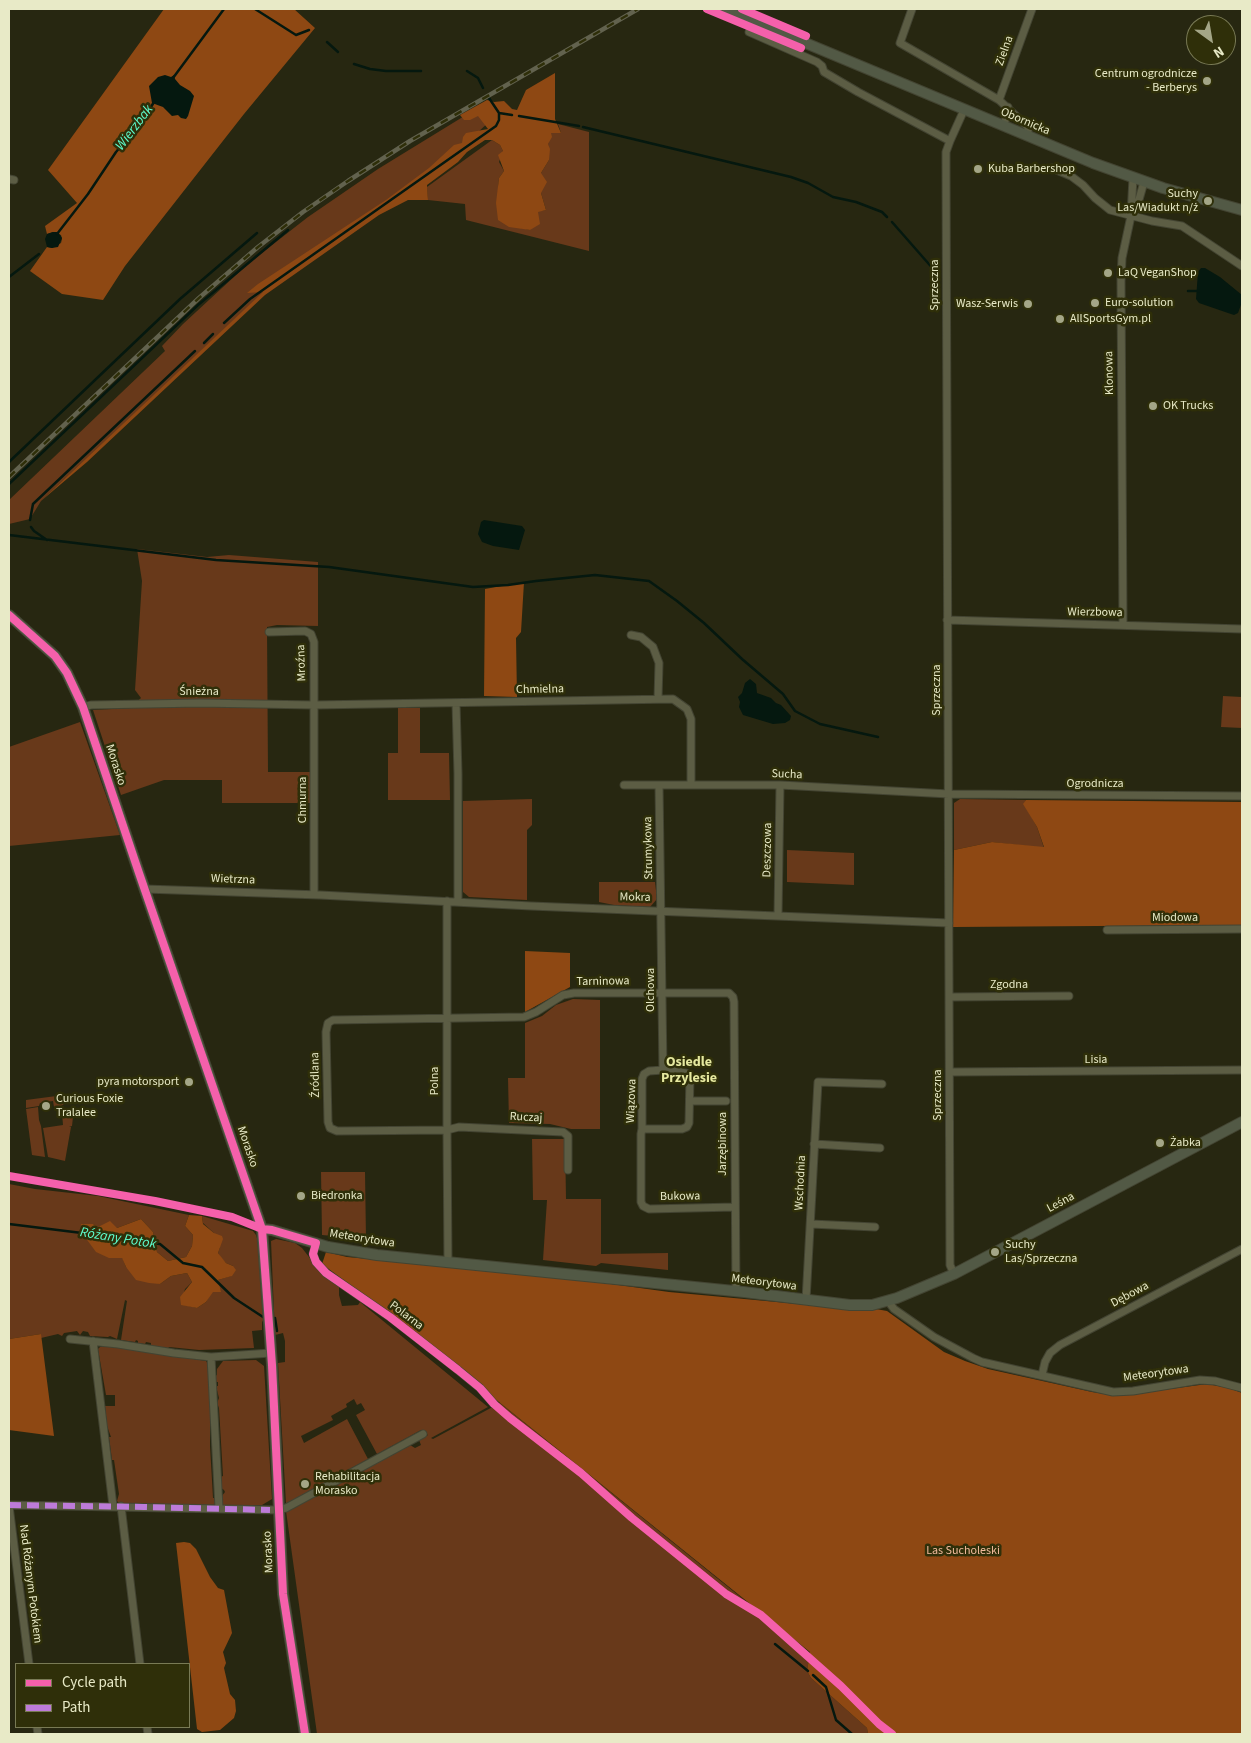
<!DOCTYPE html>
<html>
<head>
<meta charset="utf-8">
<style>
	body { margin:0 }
	#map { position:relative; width:1251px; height:1743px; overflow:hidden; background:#272711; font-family:"Source Sans 3",sans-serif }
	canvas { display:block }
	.frame { position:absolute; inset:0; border:10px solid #e8eac7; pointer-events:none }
	.legend { position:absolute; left:15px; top:1663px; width:175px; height:65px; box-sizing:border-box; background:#2f2f09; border:1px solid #797a55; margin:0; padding:6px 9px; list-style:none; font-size:15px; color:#e8eac7 }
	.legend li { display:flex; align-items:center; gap:10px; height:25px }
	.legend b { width:25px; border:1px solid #797a55 }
	.north { position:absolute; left:1186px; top:15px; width:50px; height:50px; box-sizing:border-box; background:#2f2f09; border:1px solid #797a55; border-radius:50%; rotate:148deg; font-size:14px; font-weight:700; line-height:20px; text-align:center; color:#e8eac7 }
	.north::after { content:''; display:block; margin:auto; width:18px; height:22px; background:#a4a687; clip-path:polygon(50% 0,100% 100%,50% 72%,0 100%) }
</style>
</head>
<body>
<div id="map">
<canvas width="1251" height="1743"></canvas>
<div class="frame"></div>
<ul class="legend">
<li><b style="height:6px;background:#f560ab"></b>Cycle path</li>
<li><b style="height:6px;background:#bd7bd9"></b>Path</li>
</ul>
<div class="north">N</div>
</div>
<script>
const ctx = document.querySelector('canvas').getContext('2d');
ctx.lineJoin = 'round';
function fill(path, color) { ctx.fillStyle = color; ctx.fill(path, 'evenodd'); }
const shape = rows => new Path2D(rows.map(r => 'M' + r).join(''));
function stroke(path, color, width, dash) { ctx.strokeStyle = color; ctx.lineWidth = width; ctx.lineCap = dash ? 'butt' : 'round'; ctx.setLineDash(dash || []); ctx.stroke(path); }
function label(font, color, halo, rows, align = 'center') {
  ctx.font = font + ' "Source Sans 3",sans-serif'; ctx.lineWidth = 5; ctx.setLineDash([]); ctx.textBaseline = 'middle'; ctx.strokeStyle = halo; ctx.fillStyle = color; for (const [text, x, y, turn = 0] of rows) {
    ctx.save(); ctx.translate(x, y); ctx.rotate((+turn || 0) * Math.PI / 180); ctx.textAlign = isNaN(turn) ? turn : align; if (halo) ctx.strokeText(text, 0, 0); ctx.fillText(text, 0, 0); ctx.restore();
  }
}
fill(shape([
	[479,107,489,122,432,174,264,292,41,501,30,519,9,524,9,500,165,351,162,346,183,324,249,263,308,217,378,169],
	[558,124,589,132,589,251,466,220,465,204,428,200,427,187,492,140,500,145,503,151,499,162,504,171,499,178,498,188,521,228,530,230,538,211,546,210,541,193,541,173,549,160,548,144,550,133,561,133],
	[137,549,207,557,229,555,318,562,318,626,277,625,267,627,268,772,310,772,311,803,222,803,222,780,164,780,121,795,93,710,130,708,141,698,135,690,142,581],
	[1223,696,1242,697,1242,728,1221,727],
	[398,708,420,708,420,753,449,753,450,800,388,800,388,753,398,753],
	[80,722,120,835,9,846,9,747],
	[532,799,532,825,527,830,527,900,469,897,463,892,463,801],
	[960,799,1026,800,1024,804,1037,827,1044,848,992,842,954,850,954,803],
	[787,850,854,853,854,885,787,882],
	[599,882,655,882,657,899,650,907,614,905,599,902],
	[573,999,600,1000,600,1129,571,1129,550,1124,509,1123,508,1078,525,1078,525,1023,542,1016,556,1005],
	[64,1095,67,1102,61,1106,54,1107,53,1101,40,1103,39,1106,26,1108,26,1100],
	[38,1107,39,1120,41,1126,45,1157,32,1155,26,1109],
	[67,1110,72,1110,73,1117,72,1126,69,1127,71,1127,65,1161,48,1157,43,1128,63,1125,62,1113],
	[532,1139,565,1139,566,1199,601,1199,601,1254,668,1253,668,1270,601,1263,596,1266,543,1260,547,1200,533,1200],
	[321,1172,365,1172,366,1239,322,1235],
	[9,1184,35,1189,98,1196,189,1215,185,1226,193,1235,192,1246,186,1257,168,1261,157,1252,153,1232,141,1219,117,1228,98,1227,93,1224,81,1225,82,1233,122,1257,126,1267,160,1284,171,1276,187,1273,192,1282,185,1289,181,1304,197,1308,206,1302,218,1280,231,1276,233,1266,226,1263,221,1258,218,1253,220,1247,214,1233,203,1223,202,1216,253,1231,256,1235,259,1245,263,1280,261,1281,262,1301,265,1318,262,1322,262,1330,252,1331,254,1348,199,1350,169,1347,168,1348,151,1346,151,1343,146,1342,145,1344,138,1343,138,1341,136,1340,135,1342,121,1340,127,1301,125,1300,117,1339,110,1336,108,1337,90,1336,88,1332,83,1331,80,1335,77,1331,64,1333,62,1336,58,1334,41,1338,41,1334,9,1339],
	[276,1239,295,1243,302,1248,316,1266,339,1286,339,1295,342,1306,358,1305,360,1302,488,1407,431,1438,433,1439,500,1403,810,1653,807,1671,811,1678,867,1728,868,1734,317,1734,286,1511,410,1445,415,1448,421,1445,419,1440,428,1435,421,1430,377,1454,356,1415,365,1410,361,1403,357,1405,354,1399,346,1404,347,1407,331,1416,333,1420,301,1436,304,1443,347,1419,368,1459,286,1504,278,1363,285,1362,285,1341,283,1333,275,1335,271,1241],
	[107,1345,206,1361,208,1364,212,1421,210,1422,210,1446,213,1498,216,1498,215,1505,213,1506,119,1503,117,1501,119,1494,114,1460,112,1460,109,1437,111,1437,107,1426,105,1406,115,1406,115,1395,106,1395,98,1349,100,1347],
	[256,1360,264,1366,272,1499,262,1505,223,1506,221,1497,225,1492,224,1490,221,1488,220,1477,223,1476,219,1408,217,1403,219,1398,216,1386,218,1386,218,1382,216,1382,215,1376,217,1375,217,1369,223,1361]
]), '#68391a');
fill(shape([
	[164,9,294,9,315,28,244,114,125,266,103,300,62,294,30,271,47,247,52,248,61,243,62,239,61,235,53,232,47,234,45,226,77,203,48,170],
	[555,73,555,119,561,133,551,133,552,137,548,144,550,149,549,160,541,173,547,182,541,193,546,210,538,212,540,224,530,230,509,227,498,220,496,203,499,178,504,171,498,155,503,151,500,145,492,140,485,140,467,152,458,162,427,185,428,200,408,200,379,215,265,295,87,462,41,501,263,292,247,293,258,284,386,200,429,168,454,145,462,143,463,137,466,133,488,129,478,116,470,120,464,120,460,115,487,100,494,102,504,101,512,109,517,110,526,90],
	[524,582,521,632,516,638,517,697,484,696,485,589],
	[1026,800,1242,802,1242,925,953,927,954,850,992,842,1044,847,1037,827,1023,804],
	[525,951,570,953,570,987,525,1012],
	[189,1215,202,1216,203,1224,214,1233,222,1236,223,1239,218,1253,226,1263,233,1266,236,1270,232,1276,218,1280,221,1292,213,1292,206,1302,197,1308,181,1305,180,1297,192,1282,187,1273,171,1276,160,1284,149,1283,136,1280,126,1267,122,1258,109,1258,96,1252,82,1233,81,1224,93,1224,98,1227,110,1221,117,1228,141,1219,153,1232,157,1252,168,1261,186,1257,192,1246,193,1235,185,1226],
	[326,1252,347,1257,546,1275,669,1292,863,1310,876,1309,887,1311,944,1352,965,1361,988,1369,1092,1392,1118,1396,1207,1384,1229,1388,1242,1393,1242,1734,868,1734,867,1728,811,1678,807,1671,810,1652,392,1316,322,1264],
	[41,1334,54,1436,9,1430,9,1339],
	[184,1542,190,1543,196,1549,210,1577,218,1588,224,1590,232,1633,223,1652,226,1663,224,1668,230,1694,235,1700,236,1711,234,1718,220,1730,202,1732,197,1729,176,1543]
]), '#8e4813');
fill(shape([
	[165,75,171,77,174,75,175,79,180,85,190,91,194,96,188,116,186,119,181,118,178,115,172,116,163,107,152,103,149,86,158,77],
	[53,232,58,232,62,238,58,247,52,248,47,247,45,239,47,234],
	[1201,268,1205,268,1220,277,1242,295,1242,302,1238,313,1234,315,1228,313,1199,303,1196,299,1198,272],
	[484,520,522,526,525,530,519,550,493,546,482,542,478,534,481,522],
	[750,679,756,684,757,693,771,698,776,703,781,705,791,716,790,720,785,723,773,724,743,715,739,707,740,702,738,697,742,693,745,683]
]), '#05180f');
stroke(shape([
	[255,9,296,35,309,30],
	[327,42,338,52],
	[354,64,370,69,386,71,421,71],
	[467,71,478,78,483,88],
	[173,78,224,9],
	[489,98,499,113,512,115],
	[519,116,579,126],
	[583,127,791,177,808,183,833,197,856,202,882,212,887,217],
	[892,222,935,271],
	[57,234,88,194,116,152,143,120,154,102],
	[9,277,39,254],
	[1188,291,1199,291],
	[224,323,250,299,496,126,499,120,499,113],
	[204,343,213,334],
	[9,462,180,299,257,233],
	[9,484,198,305,288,230],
	[30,520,33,504,195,351],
	[31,527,34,531,47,540],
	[9,535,216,560,329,567,473,587,508,585,536,581,595,575,649,581,677,601,704,623,742,659,783,694,795,711,820,724,878,737],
	[9,1224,90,1234,96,1238,104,1237,160,1244,183,1263,202,1267,234,1298,263,1317],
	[275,1318,277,1331],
	[775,1644,808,1671],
	[813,1675,826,1687,836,1720,852,1734]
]), '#05180f', 2.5);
const street = shape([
	[912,9,900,43,999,100,1028,127,1028,136],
	[749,32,817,62,822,66,824,72,858,92,950,141],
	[999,100,1032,9],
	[1003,126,1007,116,1008,107],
	[1052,168,1071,176,1083,185,1095,198,1110,210,1152,221,1182,226,1242,266],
	[9,179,14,180],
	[1132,214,1138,203,1144,182],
	[947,620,1242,629],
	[1123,625,1121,281,1122,258,1131,216,1133,178],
	[269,632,305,631,311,634,314,642,314,894],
	[631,635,641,637,653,647,659,663,658,699],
	[456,703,458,774,458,901],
	[83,707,91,705,200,703,314,705,673,699,687,709,691,719,691,785],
	[624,785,780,785,949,794,1242,796],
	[659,785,663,1070],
	[145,889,320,895,531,906,949,923],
	[447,901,447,1130,448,1262],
	[778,916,780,785],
	[1107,930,1242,929],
	[950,997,1069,996],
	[663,1070,679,1071,686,1073,690,1076,689,1123,687,1127,682,1129,642,1129,642,1079,644,1074,649,1071,663,1070],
	[950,1072,1242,1070],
	[690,1101,726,1101],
	[642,1129,641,1134,641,1202,643,1206,649,1209,735,1207],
	[814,1144,880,1148],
	[568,1170,568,1136,563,1132,459,1127,447,1130,337,1131,330,1128,328,1122,326,1032,328,1023,333,1020,524,1017,536,1012,563,995,574,993,729,993,733,997,734,1002,736,1292],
	[811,1224,875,1227],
	[316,1243,313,1254,316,1262,326,1273,390,1317,458,1370,480,1388,494,1404],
	[954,1274,950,1265,946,164,946,152,950,141,964,110],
	[806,1300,818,1082,882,1084],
	[888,1301,894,1309,934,1337,973,1358,982,1362,1113,1392,1133,1391,1200,1380,1215,1381,1242,1388],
	[70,1339,118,1344,174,1353,211,1357,271,1353],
	[93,1341,113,1506],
	[211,1357,219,1508],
	[1042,1375,1045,1362,1050,1353,1060,1345,1242,1249],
	[9,1505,278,1510,286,1508,423,1434],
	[9,1506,29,1664],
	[121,1506,140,1664],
	[37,1727,38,1734],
	[147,1727,148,1734]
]);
const secondary = shape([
	[724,9,1093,163,1163,188,1242,210],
	[9,615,55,656,67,673,83,707,139,873,262,1229,272,1365,283,1594,305,1734],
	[262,1229,272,1230,328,1247,377,1255,744,1292,850,1305,872,1305,897,1298,954,1274,1242,1122]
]);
stroke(street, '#434432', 9);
stroke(secondary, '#434432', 12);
stroke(street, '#5c5d44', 7);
stroke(secondary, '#525945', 10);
const rail = shape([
	[9,477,199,298,258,247,303,212,348,181,410,141,638,9]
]);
stroke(rail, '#62624e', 4.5);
stroke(rail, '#2f2f09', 2.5, [8]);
stroke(shape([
	[9,1505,144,1507,270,1510]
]), '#bd7bd9', 6, [12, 6]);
stroke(shape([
	[707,9,801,48],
	[742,9,806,36],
	[9,615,55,656,67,673,83,707,139,873,262,1229,272,1365,283,1594,305,1734],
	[9,1176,155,1201,232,1217,262,1229,272,1230,316,1243,313,1254,316,1262,326,1273,390,1317,458,1370,480,1388,494,1404,510,1418,581,1473,632,1518,726,1594,761,1615,841,1686,879,1724,892,1734]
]), '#f560ab', 8);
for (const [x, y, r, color] of [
	[1207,81,5,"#a4a687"],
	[978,169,5,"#a4a687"],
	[1208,201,5,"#a4a687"],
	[1108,273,5,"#a4a687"],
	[1095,303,5,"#a4a687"],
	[1028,304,5,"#a4a687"],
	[1060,319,5,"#a4a687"],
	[1153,406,5,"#a4a687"],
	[189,1082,5,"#a4a687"],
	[46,1106,5,"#a4a687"],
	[1160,1143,5,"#a4a687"],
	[301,1196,5,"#a4a687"],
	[995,1252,5,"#a4a687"],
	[305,1484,5,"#a4a687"]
]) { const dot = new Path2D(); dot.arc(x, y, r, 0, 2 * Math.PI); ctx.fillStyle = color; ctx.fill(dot); stroke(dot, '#2f2f09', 2); }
label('12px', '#e8eac7', '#2f2f09', [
	["Zielna",1005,51,-70],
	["Obornicka",1025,122,23],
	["Sprzeczna",935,285,-90],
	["Klonowa",1110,373,-91],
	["Wierzbowa",1095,613,1],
	["Mroźna",302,663,-92],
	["Chmielna",540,690,-1],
	["Sprzeczna",937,690,-90],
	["Śnieżna",199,692],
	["Morasko",115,765,72],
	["Sucha",787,775,2],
	["Ogrodnicza",1095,784],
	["Chmurna",303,800,-90],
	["Strumykowa",649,848,-91],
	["Deszczowa",768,850,-89],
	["Wietrzna",233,880,2],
	["Mokra",635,898,1],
	["Miodowa",1175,918],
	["Tarninowa",603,982,-1],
	["Zgodna",1009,985],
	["Olchowa",651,990,-90],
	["Lisia",1096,1060],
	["Źródlana",316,1075,-91],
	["Polna",435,1081,-90],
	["Sprzeczna",938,1095,-90],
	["Wiązowa",632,1101,-88],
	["Ruczaj",526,1118,3],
	["Jarzębinowa",723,1144,-90],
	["Morasko",247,1147,71],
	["Wschodnia",801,1183,-87],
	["Bukowa",680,1197,-1],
	["Leśna",1061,1203,-28],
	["Meteorytowa",362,1239,9],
	["Meteorytowa",764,1283,7],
	["Dębowa",1130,1295,-28],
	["Polarna",406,1316,37],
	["Meteorytowa",1156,1374,-8],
	["Morasko",269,1552,-93],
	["Nad Różanym Potokiem",30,1584,83]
]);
label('12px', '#e8eac7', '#2f2f09', [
	["Centrum ogrodnicze",1197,74,"right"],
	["- Berberys",1197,88,"right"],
	["Kuba Barbershop",988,169],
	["Suchy",1198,194,"right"],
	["Las/Wiadukt n/ż",1198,208,"right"],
	["LaQ VeganShop",1118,273],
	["Euro-solution",1105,303],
	["Wasz-Serwis",1018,304,"right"],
	["AllSportsGym.pl",1070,319],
	["OK Trucks",1163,406],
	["pyra motorsport",179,1082,"right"],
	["Curious Foxie",56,1099],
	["Tralalee",56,1113],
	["Żabka",1170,1143],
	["Biedronka",311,1196],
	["Suchy",1005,1245],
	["Las/Sprzeczna",1005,1259],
	["Rehabilitacja",315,1477],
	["Morasko",315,1491]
], 'left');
label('12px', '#f0ba9c', '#2f2f09', [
	["Las Sucholeski",963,1551]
]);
label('italic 14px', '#5efecf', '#2f2f09', [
	["Wierzbak",135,128,-53],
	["Różany Potok",118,1239,9]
]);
label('bold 14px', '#e6e9a0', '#2f2f09', [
	["Osiedle",689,1063],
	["Przylesie",689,1079]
]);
</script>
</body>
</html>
